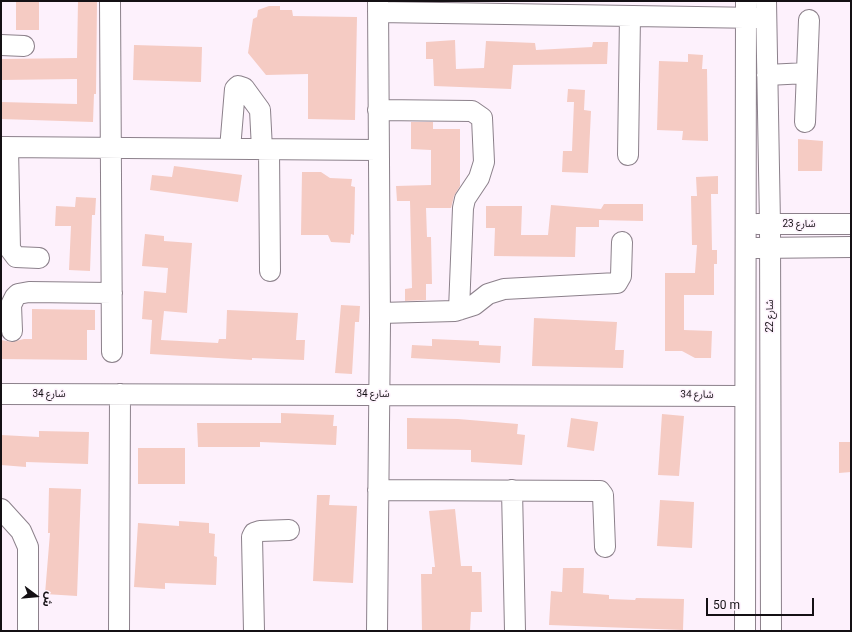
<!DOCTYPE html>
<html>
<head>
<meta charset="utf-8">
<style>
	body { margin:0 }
	#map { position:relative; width:852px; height:632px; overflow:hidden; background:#fdf1fc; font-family:Roboto,"Noto Sans Arabic",sans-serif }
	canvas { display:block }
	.frame { position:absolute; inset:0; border:2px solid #141014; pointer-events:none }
	.north { position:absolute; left:16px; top:576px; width:40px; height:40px; -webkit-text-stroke:3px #fdf1fc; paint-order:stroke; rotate:106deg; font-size:11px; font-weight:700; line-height:16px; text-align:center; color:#141014 }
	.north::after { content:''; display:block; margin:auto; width:14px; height:18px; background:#141014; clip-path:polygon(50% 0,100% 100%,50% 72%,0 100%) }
	.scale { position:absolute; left:706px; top:598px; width:108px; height:18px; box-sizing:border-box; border:2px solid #141014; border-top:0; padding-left:5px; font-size:12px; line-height:14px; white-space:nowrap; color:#141014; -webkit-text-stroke:3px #fdf1fc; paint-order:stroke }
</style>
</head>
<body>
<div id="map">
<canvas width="852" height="632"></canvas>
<div class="frame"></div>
<div class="north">ش</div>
<div class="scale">50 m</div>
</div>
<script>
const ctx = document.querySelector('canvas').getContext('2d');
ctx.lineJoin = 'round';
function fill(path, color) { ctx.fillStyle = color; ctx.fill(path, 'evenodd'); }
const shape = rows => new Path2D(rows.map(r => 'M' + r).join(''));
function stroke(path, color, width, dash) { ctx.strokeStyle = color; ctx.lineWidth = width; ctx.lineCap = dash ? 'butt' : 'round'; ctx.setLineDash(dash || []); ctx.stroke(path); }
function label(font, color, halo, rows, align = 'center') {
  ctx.font = font + ' Roboto,"Noto Sans Arabic",sans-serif'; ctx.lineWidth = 3; ctx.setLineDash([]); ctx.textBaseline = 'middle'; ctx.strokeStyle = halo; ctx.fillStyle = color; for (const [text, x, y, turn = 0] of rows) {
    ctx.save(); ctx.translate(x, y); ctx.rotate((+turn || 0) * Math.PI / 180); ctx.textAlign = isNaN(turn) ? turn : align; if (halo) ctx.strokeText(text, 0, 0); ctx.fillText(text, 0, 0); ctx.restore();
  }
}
fill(shape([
	[16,1,39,1,39,30,16,30],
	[78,1,97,1,96,94,94,94,93,122,1,119,1,102,77,104,77,79,1,80,1,59,77,58],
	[269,6,280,6,280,10,292,10,293,16,357,17,355,120,308,119,308,74,266,75,248,53,253,19,257,17,258,10],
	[455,40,456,69,484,68,486,41,535,43,536,50,592,47,593,42,608,42,607,64,513,65,511,89,434,86,433,59,426,59,426,42],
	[134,45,202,47,201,82,133,80],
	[688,54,703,55,702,69,707,69,708,141,682,140,683,131,657,130,659,61,688,62],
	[568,89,585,90,584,110,591,111,588,173,562,172,563,151,572,151,574,102,567,102],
	[411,122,433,122,433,129,460,129,460,186,454,196,451,208,426,208,427,237,431,237,432,284,426,284,426,300,405,301,405,289,412,288,410,201,397,201,396,186,431,185,431,150,411,149],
	[798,139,823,141,822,171,798,171],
	[174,166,242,175,238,202,150,190,152,175,172,177],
	[302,172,321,172,330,178,352,179,351,186,355,187,354,235,351,234,350,243,331,242,328,235,301,235],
	[718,176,718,194,711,194,712,250,717,250,717,264,714,264,714,295,684,295,684,330,712,331,711,358,695,358,682,351,665,351,665,273,695,273,697,245,692,245,691,196,697,196,696,177],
	[76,197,96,198,95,215,92,215,90,271,69,270,71,226,55,226,56,206,75,207],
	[604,204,643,204,643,221,599,220,599,227,576,227,575,257,494,256,495,228,486,228,486,206,522,206,521,235,548,235,551,205,601,209],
	[145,234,164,236,164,241,192,243,187,313,164,311,161,340,218,343,219,339,226,339,227,310,298,313,296,340,305,340,304,360,252,358,252,360,150,354,152,320,142,319,144,291,166,293,168,268,142,266],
	[341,305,360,306,359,322,355,322,352,374,335,373],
	[32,309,95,310,95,330,87,330,87,360,1,359,1,340,12,342,24,339,32,339],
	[534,318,617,322,615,350,624,350,623,368,532,366],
	[432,339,479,341,479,345,501,346,500,363,411,358,412,345,432,346],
	[281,413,334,415,333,426,337,426,336,445,260,442,260,447,198,447,197,423,281,423],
	[662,414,684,416,679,476,658,475],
	[407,418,458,419,518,424,517,434,525,435,522,465,471,462,471,450,407,449],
	[571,418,598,422,594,451,567,447],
	[39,431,89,432,88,464,26,462,26,467,1,465,1,435,39,437],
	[839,442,851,442,851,472,839,473],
	[138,448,185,448,185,484,138,484],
	[49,488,81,489,77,596,45,594,50,533,48,533],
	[317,495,330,495,329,505,357,506,353,583,313,581],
	[660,500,694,502,692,548,657,546],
	[455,509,461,566,472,566,472,572,481,572,482,612,471,612,470,631,422,631,421,574,432,574,432,567,435,567,429,511],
	[179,521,209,523,209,533,215,534,214,556,217,557,216,585,165,583,165,589,134,587,138,523,179,526],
	[563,568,584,568,583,593,609,595,609,599,635,600,636,598,684,599,683,630,549,625,551,591,562,592]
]), '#f5cbc3');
const minor = shape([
	[110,1,112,352],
	[766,1,770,224,771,631],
	[378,12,760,18],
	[1,45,24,46],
	[767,75,807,73],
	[378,110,472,111,482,118,484,162,479,178,465,199,463,208,459,310],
	[805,122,809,20],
	[1,147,378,150],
	[8,147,10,249,16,257,39,258],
	[230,149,235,89,238,86,244,88,260,110,262,149],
	[269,149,270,271],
	[628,155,630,16],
	[757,224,851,224],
	[756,248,851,247],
	[380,313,455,311,474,305,488,294,504,289,617,283,621,276,622,242],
	[12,331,11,305,15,297,18,294,29,292,112,293],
	[1,394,745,396],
	[378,490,600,491,603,495,605,547],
	[512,490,515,631],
	[1,509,21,531,28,547,28,631],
	[119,631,120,394],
	[254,631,252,537,254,533,260,531,289,530],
	[377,631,380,322,378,1],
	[745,631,746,1]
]);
stroke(minor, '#8c818b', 22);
stroke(minor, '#fff', 20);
label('10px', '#141014', '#fdf1fc', [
	["شارع 23",799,224],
	["شارع 22",770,316,-90],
	["شارع 34",49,394],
	["شارع 34",373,394],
	["شارع 34",697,395,1]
]);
</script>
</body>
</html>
